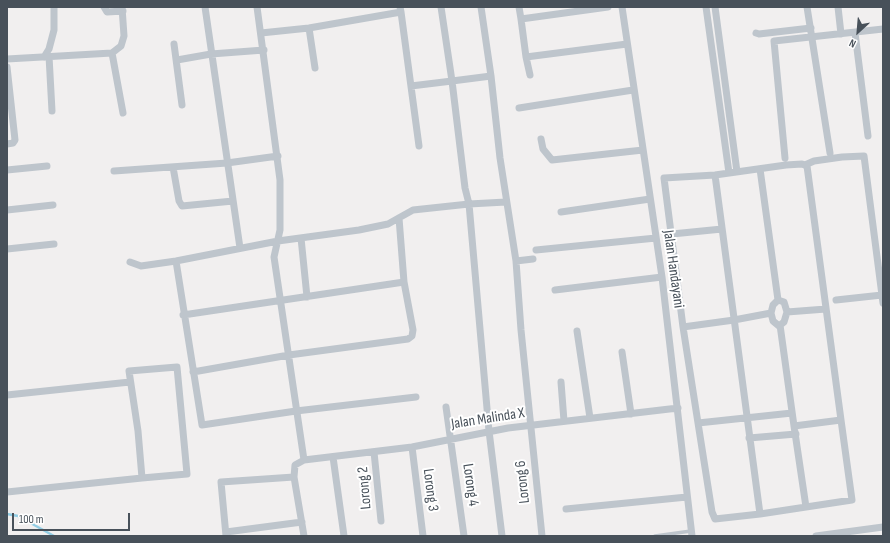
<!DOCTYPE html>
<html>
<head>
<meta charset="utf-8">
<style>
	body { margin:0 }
	#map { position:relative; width:890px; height:543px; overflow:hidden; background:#f1efef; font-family:"Sofia Sans Condensed",sans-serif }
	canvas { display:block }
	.frame { position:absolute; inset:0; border:8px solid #48515a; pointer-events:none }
	.north { position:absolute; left:838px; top:12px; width:40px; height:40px; -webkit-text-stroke:3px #fff; paint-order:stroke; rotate:206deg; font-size:11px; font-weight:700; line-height:16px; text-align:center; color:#48515a }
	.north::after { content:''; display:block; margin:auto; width:14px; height:18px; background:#48515a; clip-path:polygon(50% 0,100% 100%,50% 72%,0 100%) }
	.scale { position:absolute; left:12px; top:513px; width:118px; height:18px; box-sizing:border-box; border:2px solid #48515a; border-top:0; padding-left:5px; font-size:12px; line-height:14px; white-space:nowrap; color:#48515a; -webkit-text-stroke:3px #fff; paint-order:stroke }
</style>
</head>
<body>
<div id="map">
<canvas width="890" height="543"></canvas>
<div class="frame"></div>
<div class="north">N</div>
<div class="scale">100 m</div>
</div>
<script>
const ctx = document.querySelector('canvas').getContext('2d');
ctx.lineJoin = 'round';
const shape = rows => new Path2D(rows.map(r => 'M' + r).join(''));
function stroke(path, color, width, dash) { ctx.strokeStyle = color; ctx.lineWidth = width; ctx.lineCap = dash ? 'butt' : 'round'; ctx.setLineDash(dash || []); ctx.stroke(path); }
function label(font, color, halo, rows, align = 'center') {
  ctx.font = font + ' "Sofia Sans Condensed",sans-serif'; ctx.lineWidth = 4; ctx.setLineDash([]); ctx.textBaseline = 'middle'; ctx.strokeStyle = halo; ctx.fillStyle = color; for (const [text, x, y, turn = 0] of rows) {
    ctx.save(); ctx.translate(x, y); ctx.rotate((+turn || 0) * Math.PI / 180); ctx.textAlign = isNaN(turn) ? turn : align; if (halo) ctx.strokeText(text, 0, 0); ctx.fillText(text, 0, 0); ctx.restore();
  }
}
stroke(shape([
	[7,514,18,516,54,536]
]), '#92cde4', 2.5);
stroke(shape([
	[655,536,691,531]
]), '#bec5cc', 3.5);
stroke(shape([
	[104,7,107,12,123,11],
	[205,7,240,248],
	[257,7,280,180,280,230,274,257,304,460],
	[441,7,452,81,491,76,481,7],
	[519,7,521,19,608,7],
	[622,7,662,277,692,536],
	[706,7,729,173],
	[715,7,737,172],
	[807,7,830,153],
	[838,7,841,34],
	[401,12,419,146],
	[521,19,526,57,627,44],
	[309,28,315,68],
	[261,33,309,28,401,12,400,7],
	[756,33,759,34,811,28],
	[855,33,868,136],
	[174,44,182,105],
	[112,53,121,46,124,36,122,7],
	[49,56,52,111],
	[44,57,49,49,54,30,54,7],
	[526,57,530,75],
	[7,59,112,53,123,113],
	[177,60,211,54,264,50],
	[7,67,15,140,13,143,7,144],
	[491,76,500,158,516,261,521,330,542,536],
	[411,86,452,81,465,188,469,204,489,431,502,536],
	[519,108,633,90],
	[541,139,543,149,552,160,643,150],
	[785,158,774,41,883,29],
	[805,165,814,161,842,157,864,156,883,303],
	[173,167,179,201,182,206,233,201],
	[760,169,778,300],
	[7,170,47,166],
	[114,171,227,163,278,156],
	[715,175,760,514,806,507,794,426],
	[7,210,53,205],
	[561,212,650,199],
	[672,234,722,229],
	[301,238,307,297],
	[7,249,54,244],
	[536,250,656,238],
	[176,261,202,425,296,411,416,397],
	[516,261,533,259],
	[130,262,141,266,176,261,278,241,359,230,388,224,413,210,469,204,506,202],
	[555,290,662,277],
	[778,300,784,302,787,312,784,322,779,326,773,321,771,313,773,305,778,300],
	[836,300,882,295],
	[787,312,826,309],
	[183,315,404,282],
	[780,325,794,426,841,420,807,166,802,164,786,165,715,175,664,178,683,327,698,423,792,413],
	[683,327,734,320,771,313],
	[577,331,590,418],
	[622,352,631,414],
	[193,372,289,355,408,339,412,336,413,330,404,282,399,218],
	[561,382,564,421],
	[7,395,130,382],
	[446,407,464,536],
	[698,423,712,512,715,519,760,514],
	[749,438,796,434],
	[412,447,423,536],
	[374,452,381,521],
	[333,457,344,536],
	[304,460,412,447,508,428,678,408],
	[294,477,304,536],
	[7,492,142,478,138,431,129,371,177,367,187,474,142,478],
	[806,507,852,500,841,420],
	[566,509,687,497],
	[226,532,302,522],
	[226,536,221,482,294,477,295,465,304,460],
	[816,536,883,527]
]), '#bec5cc', 7);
label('15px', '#48515a', '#fff', [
	["Jalan Handayani",673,269,82],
	["Jalan Malinda X",488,419,-9],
	["Lorong 6",523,482,-96],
	["Lorong 4",470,485,82],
	["Lorong 2",365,488,-95],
	["Lorong 3",430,490,83]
]);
</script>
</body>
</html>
